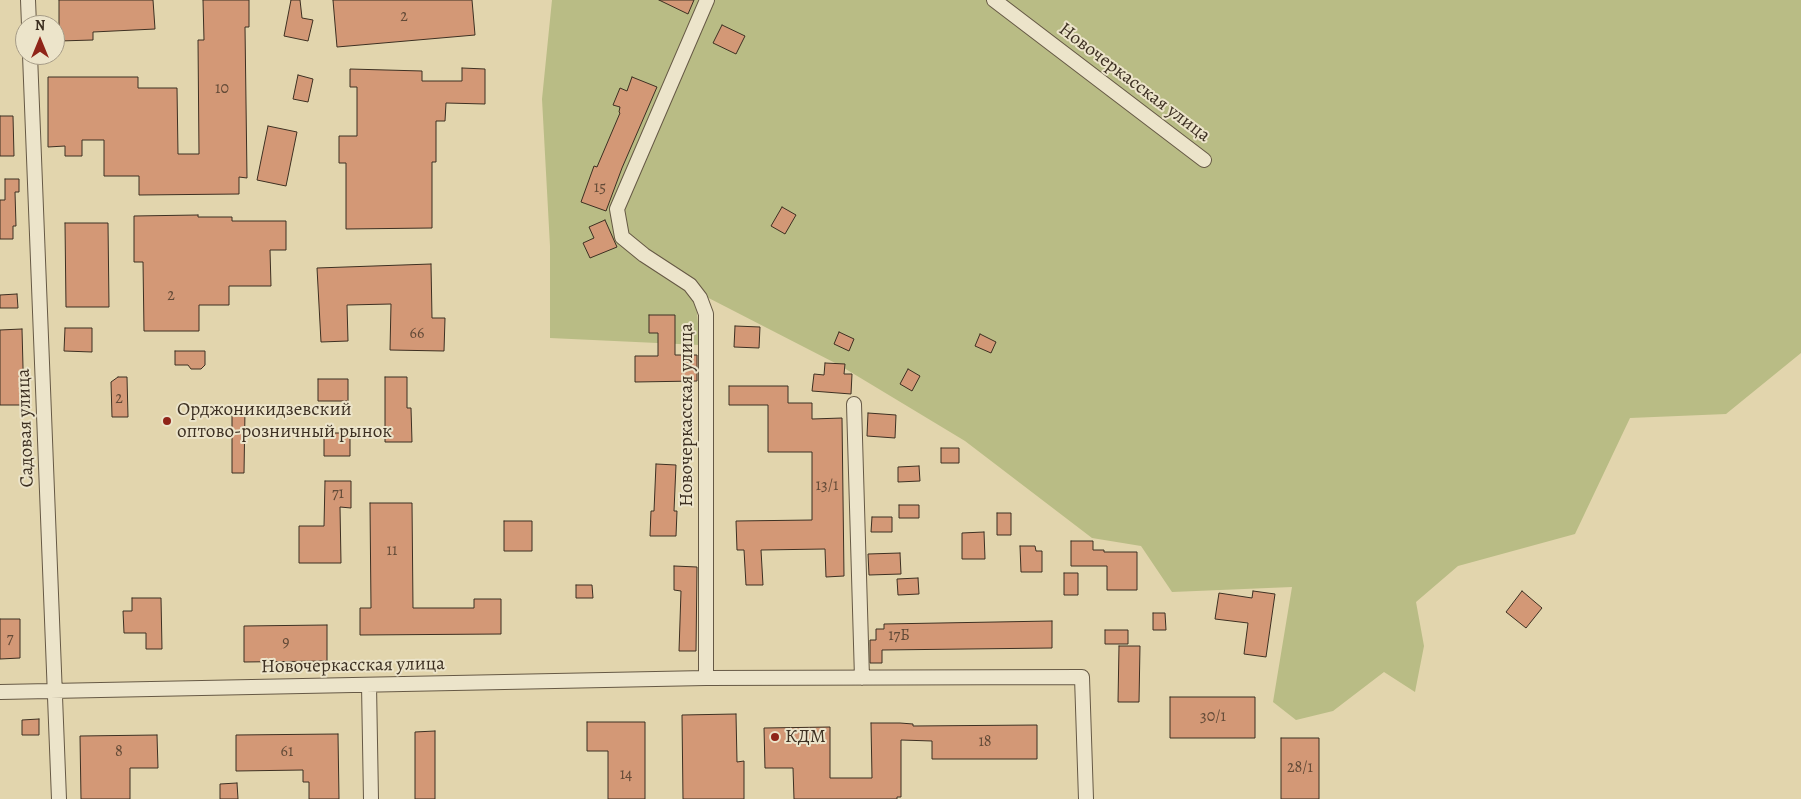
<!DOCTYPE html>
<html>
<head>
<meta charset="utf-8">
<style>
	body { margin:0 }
	#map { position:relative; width:1801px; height:799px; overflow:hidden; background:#e2d5ad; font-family:Alegreya,serif }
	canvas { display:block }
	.north { position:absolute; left:15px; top:15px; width:50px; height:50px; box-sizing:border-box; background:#ece4ca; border:1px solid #a69c87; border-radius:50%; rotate:0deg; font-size:14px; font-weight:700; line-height:20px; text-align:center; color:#3d3022 }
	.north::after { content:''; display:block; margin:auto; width:18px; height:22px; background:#8f2418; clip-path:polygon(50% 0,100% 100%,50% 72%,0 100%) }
</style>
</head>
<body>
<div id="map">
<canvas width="1801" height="799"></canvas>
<div class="north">N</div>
</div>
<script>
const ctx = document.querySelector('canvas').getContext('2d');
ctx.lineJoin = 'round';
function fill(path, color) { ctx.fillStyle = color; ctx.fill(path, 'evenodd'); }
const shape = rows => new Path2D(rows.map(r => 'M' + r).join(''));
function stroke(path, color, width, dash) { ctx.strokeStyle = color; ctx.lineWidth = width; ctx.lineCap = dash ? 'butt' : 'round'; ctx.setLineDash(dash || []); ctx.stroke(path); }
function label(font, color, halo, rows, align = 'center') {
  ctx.font = font + ' Alegreya,serif'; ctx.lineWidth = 4; ctx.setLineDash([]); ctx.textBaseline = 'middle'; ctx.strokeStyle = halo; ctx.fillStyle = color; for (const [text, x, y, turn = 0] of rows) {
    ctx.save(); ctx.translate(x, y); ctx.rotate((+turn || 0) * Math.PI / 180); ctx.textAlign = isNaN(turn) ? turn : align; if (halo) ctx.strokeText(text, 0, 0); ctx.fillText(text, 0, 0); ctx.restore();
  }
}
fill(shape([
	[552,0,1801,0,1801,353,1726,414,1630,418,1575,534,1458,566,1416,602,1424,646,1415,692,1384,672,1333,711,1296,720,1273,702,1292,587,1172,592,1141,546,1092,538,965,441,839,365,695,291,700,345,550,338,550,246,542,99]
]), '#b9bc85');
const building = shape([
	[59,0,153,0,155,29,93,32,93,40,59,41,59,0],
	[203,0,249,0,249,27,245,27,247,178,239,177,239,194,139,195,139,176,104,176,104,140,82,140,82,156,65,156,65,146,48,147,48,77,138,77,138,88,177,88,178,154,199,154,198,40,204,40,203,0],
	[291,0,300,0,302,18,313,20,308,41,284,36,291,0],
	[333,0,472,0,475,35,337,47,333,0],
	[659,0,694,0,688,14,659,0],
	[722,25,745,36,736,54,713,43,722,25],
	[462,68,485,69,485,104,446,103,445,121,436,121,436,162,432,162,432,228,346,229,346,163,339,163,339,136,357,136,357,87,350,87,350,69,422,71,422,81,462,81,462,68],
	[298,75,313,79,308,102,293,99,298,75],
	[632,77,657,87,622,168,606,211,581,202,594,166,597,167,620,113,619,112,620,107,613,105,620,88,627,91,632,77],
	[0,116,13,116,14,156,0,156,0,116],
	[268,126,297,132,286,186,257,180,268,126],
	[5,179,19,179,19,192,15,192,16,226,13,226,13,239,0,239,0,200,5,200,5,179],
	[782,207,796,215,785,234,771,226,782,207],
	[198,215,198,217,232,217,232,221,286,221,286,250,270,250,271,286,229,286,229,305,199,305,199,331,144,331,143,262,134,262,134,216,198,215],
	[605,220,617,247,590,258,583,243,594,238,589,227,605,220],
	[65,223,108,223,109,307,66,307,65,223],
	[431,264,432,318,445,318,444,351,390,350,391,304,347,305,348,341,321,342,317,268,431,264],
	[17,294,18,308,0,308,0,295,17,294],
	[649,315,675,315,675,355,697,355,697,381,635,382,635,356,658,356,658,333,649,333,649,315],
	[735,326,760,327,759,348,734,347,735,326],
	[65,328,92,328,92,352,64,351,65,328],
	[22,329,24,405,0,405,0,330,22,329],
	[839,332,854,339,849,351,834,344,839,332],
	[980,334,996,342,991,353,975,346,980,334],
	[175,351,205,351,205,365,201,369,191,369,188,365,175,365,175,351],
	[825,363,845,364,844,374,852,374,851,394,812,391,814,374,824,375,825,363],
	[908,369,920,376,912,391,900,384,908,369],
	[118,377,127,377,128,417,112,417,111,382,118,377],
	[385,377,407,377,407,408,411,408,412,442,385,442,385,377],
	[318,379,348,379,348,401,318,401,318,379],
	[729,386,788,386,788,403,812,403,812,419,842,418,844,576,826,577,825,549,761,550,763,585,746,585,744,550,737,550,736,521,812,520,812,452,768,452,768,405,729,405,729,386],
	[245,411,244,473,232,473,232,412,245,411],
	[868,413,896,415,895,438,867,436,868,413],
	[324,433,350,433,350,456,324,456,324,433],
	[941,448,959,448,959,463,941,463,941,448],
	[656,464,676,465,674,511,677,511,676,536,650,536,651,511,654,511,656,464],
	[919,466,920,481,898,482,898,467,919,466],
	[325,481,351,481,351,508,340,507,341,563,299,563,299,526,324,526,325,481],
	[370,503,412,503,413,608,474,608,474,599,501,599,501,634,360,635,360,608,371,608,370,503],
	[899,505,919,505,919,518,899,518,899,505],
	[997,513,1011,513,1011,535,997,535,997,513],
	[872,517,892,517,892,532,871,532,872,517],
	[504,521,532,521,532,551,504,551,504,521],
	[984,532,985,559,962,559,962,533,984,532],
	[1071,541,1093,541,1093,550,1104,550,1104,552,1137,552,1137,590,1107,590,1107,566,1071,566,1071,541],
	[1020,546,1035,546,1036,551,1042,551,1042,572,1021,572,1020,546],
	[900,553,901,574,869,575,868,554,900,553],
	[674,566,697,567,696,651,679,651,681,591,674,590,674,566],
	[1064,573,1078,573,1078,595,1064,595,1064,573],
	[918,578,919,594,898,595,897,579,918,578],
	[576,585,592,585,593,598,576,598,576,585],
	[1253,591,1275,594,1266,657,1244,654,1248,623,1215,619,1219,593,1252,598,1253,591],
	[1522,591,1542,608,1526,628,1506,612,1522,591],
	[132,598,161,598,162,649,146,649,146,633,124,633,123,611,132,611,132,598],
	[1153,613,1165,613,1166,630,1153,630,1153,613],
	[0,619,20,619,20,658,0,659,0,619],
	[1052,621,1052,648,882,650,882,663,870,663,870,640,876,640,876,629,884,629,884,624,1052,621],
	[327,625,327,661,244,662,244,626,327,625],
	[1105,630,1128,630,1128,644,1105,644,1105,630],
	[1119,646,1140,646,1139,702,1118,702,1119,646],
	[1170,697,1255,697,1255,738,1170,738,1170,697],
	[736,714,737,762,744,761,744,799,683,799,682,715,736,714],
	[39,719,39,735,22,735,22,720,39,719],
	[587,722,645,722,645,799,608,799,608,751,587,751,587,722],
	[871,723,900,723,913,724,913,726,1037,725,1037,759,932,759,932,741,901,740,901,797,897,797,897,799,794,799,793,768,765,768,764,728,830,727,830,778,872,778,871,723],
	[435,731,435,799,415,799,415,732,435,731],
	[338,734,339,799,309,799,309,782,303,782,303,770,236,771,236,735,338,734],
	[157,735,158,768,130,768,130,799,81,799,80,736,157,735],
	[1281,738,1319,738,1319,799,1281,799,1281,738],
	[237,783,238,799,220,799,220,784,237,783]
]);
fill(building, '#d39876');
stroke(building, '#3d3022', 1);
const minor = shape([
	[28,0,29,25],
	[994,0,1204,160],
	[30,55,59,799],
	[854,404,862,678],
	[706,678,706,314,700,298,690,285,644,255,622,237,617,209,707,0],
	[369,685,371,799],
	[0,692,706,678,1082,677,1086,799]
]);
stroke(minor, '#665945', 16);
stroke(minor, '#ece4ca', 14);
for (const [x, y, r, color] of [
	[167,421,5,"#8f2418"],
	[775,737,5,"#8f2418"]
]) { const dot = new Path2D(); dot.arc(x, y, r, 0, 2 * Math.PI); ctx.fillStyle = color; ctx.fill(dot); stroke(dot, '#ece4ca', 2); }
label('16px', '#624a37', null, [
	["2",404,17],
	["10",222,89],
	["15",600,188],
	["2",171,296],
	["66",417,334],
	["2",119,399],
	["13/1",827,486],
	["71",338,494],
	["11",392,551],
	["17Б",899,636],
	["7",10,639],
	["9",286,643],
	["30/1",1213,717],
	["18",985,742],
	["8",119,752],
	["61",287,752],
	["28/1",1300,768],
	["14",626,775]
]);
label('19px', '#3d3022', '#ece4ca', [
	["Новочеркасская улица",1134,83,37],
	["Новочеркасская улица",687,415,-90],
	["Садовая улица",26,428,-92],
	["Новочеркасская улица",353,666,-1]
]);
label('19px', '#3d3022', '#ece4ca', [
	["Орджоникидзевский",177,410],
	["оптово-розничный рынок",177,432],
	["КДМ",785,737]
], 'left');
</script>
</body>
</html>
